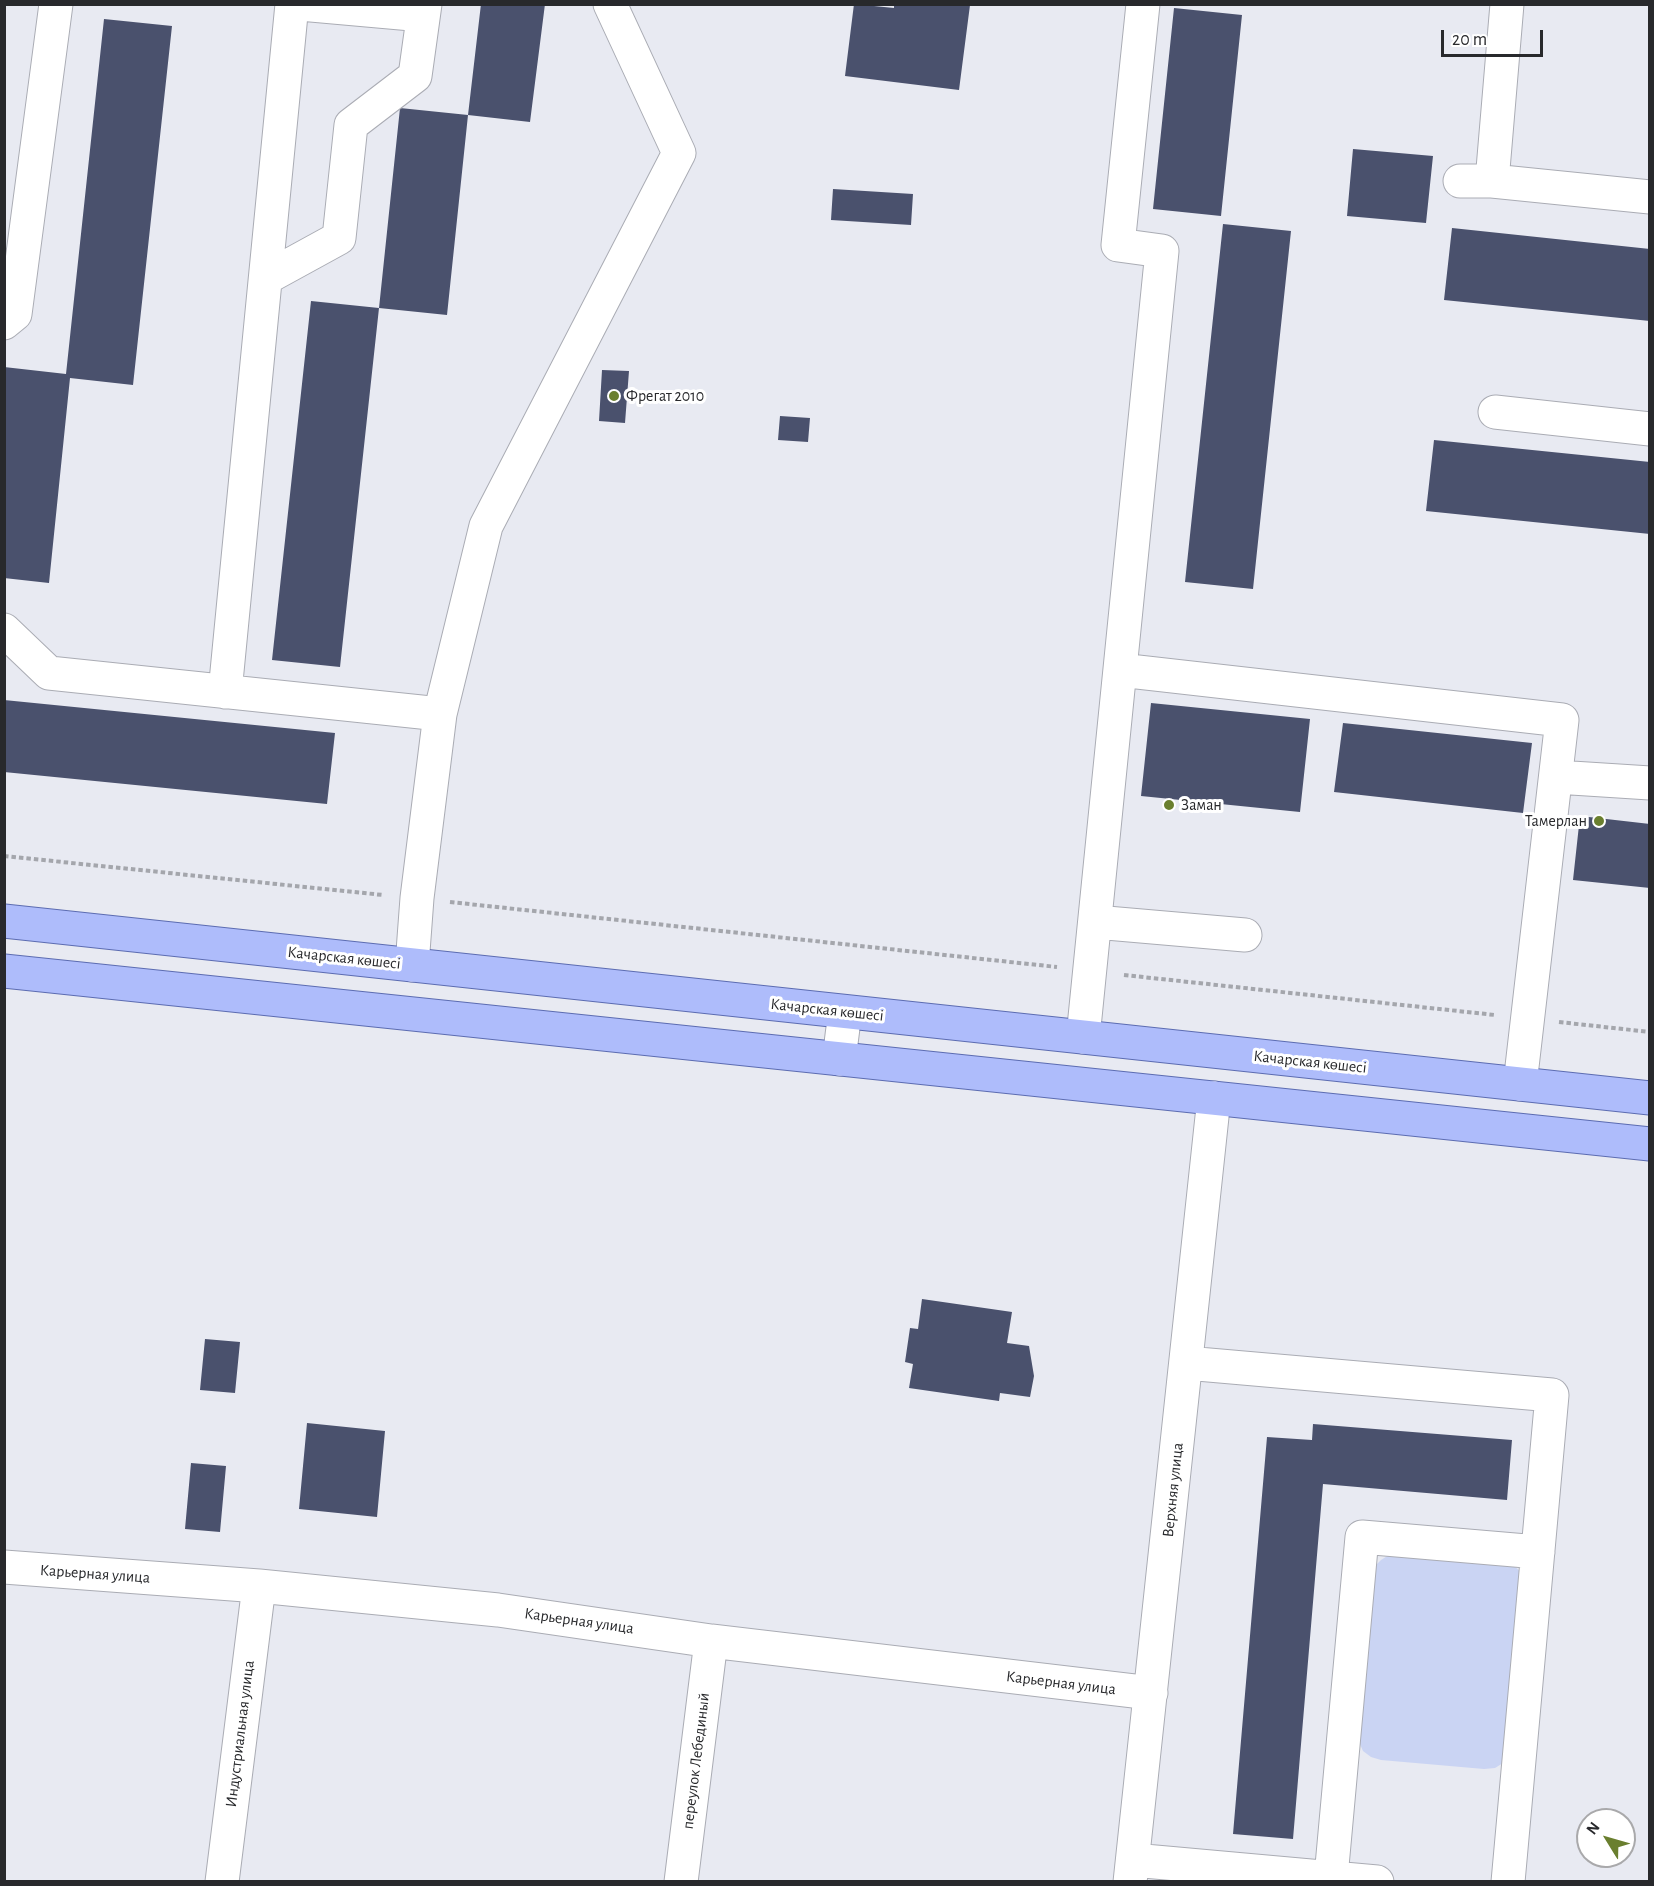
<!DOCTYPE html>
<html>
<head>
<meta charset="utf-8">
<style>
	body { margin:0 }
	#map { position:relative; width:1654px; height:1886px; overflow:hidden; background:#e8eaf2; font-family:"Alegreya Sans",sans-serif }
	canvas { display:block }
	.frame { position:absolute; inset:0; border:6px solid #28292c; pointer-events:none }
	.north { position:absolute; left:1576px; top:1808px; width:60px; height:60px; box-sizing:border-box; background:#fff; border:2px solid #a9a9ab; border-radius:50%; rotate:307deg; font-size:16px; font-weight:700; line-height:24px; text-align:center; color:#28292c }
	.north::after { content:''; display:block; margin:auto; width:21px; height:27px; background:#6a7f2f; clip-path:polygon(50% 0,100% 100%,50% 72%,0 100%) }
	.scale { position:absolute; left:1441px; top:30px; width:102px; height:27px; box-sizing:border-box; border:3px solid #28292c; border-top:0; padding-left:8px; font-size:18px; line-height:21px; white-space:nowrap; color:#28292c; -webkit-text-stroke:4px #fff; paint-order:stroke }
</style>
</head>
<body>
<div id="map">
<canvas width="1654" height="1886"></canvas>
<div class="frame"></div>
<div class="north">N</div>
<div class="scale">20 m</div>
</div>
<script>
const ctx = document.querySelector('canvas').getContext('2d');
ctx.lineJoin = 'round';
function fill(path, color) { ctx.fillStyle = color; ctx.fill(path, 'evenodd'); }
const shape = rows => new Path2D(rows.map(r => 'M' + r).join(''));
function stroke(path, color, width, dash) { ctx.strokeStyle = color; ctx.lineWidth = width; ctx.lineCap = dash ? 'butt' : 'round'; ctx.setLineDash(dash || []); ctx.stroke(path); }
function label(font, color, halo, rows, align = 'center') {
  ctx.font = font + ' "Alegreya Sans",sans-serif'; ctx.lineWidth = 6; ctx.setLineDash([]); ctx.textBaseline = 'middle'; ctx.strokeStyle = halo; ctx.fillStyle = color; for (const [text, x, y, turn = 0] of rows) {
    ctx.save(); ctx.translate(x, y); ctx.rotate((+turn || 0) * Math.PI / 180); ctx.textAlign = isNaN(turn) ? turn : align; if (halo) ctx.strokeText(text, 0, 0); ctx.fillText(text, 0, 0); ctx.restore();
  }
}
fill(shape([
	[1389,1555,1513,1565,1521,1572,1503,1763,1495,1768,1484,1769,1381,1760,1371,1757,1363,1751,1359,1742,1374,1567,1381,1560]
]), '#cad4f3');
fill(shape([
	[481,4,545,4,530,122,468,115,447,315,379,308,400,108,468,115],
	[854,4,894,8,894,5,970,5,959,90,845,76],
	[1174,8,1242,15,1221,216,1153,209],
	[104,19,172,26,133,385,70,378,49,583,4,578,4,367,66,374],
	[1353,149,1433,156,1426,223,1347,216],
	[833,189,913,194,911,225,831,220],
	[1223,224,1291,231,1253,589,1185,582],
	[1452,228,1650,249,1650,321,1444,300],
	[311,301,379,308,340,667,272,660],
	[602,370,629,371,625,423,599,421],
	[780,416,810,418,808,442,778,440],
	[1434,440,1650,462,1650,534,1426,511],
	[4,700,335,733,327,804,4,772],
	[1151,703,1310,719,1300,812,1141,796],
	[1343,723,1532,743,1523,813,1334,792],
	[1580,816,1650,824,1650,888,1573,880],
	[922,1299,1012,1312,1007,1343,1029,1346,1034,1376,1030,1397,1000,1393,999,1401,909,1388,913,1364,905,1362,910,1328,918,1329],
	[205,1339,240,1342,235,1393,200,1390],
	[307,1423,385,1431,377,1517,299,1509],
	[1313,1424,1512,1440,1507,1500,1323,1484,1293,1839,1233,1834,1267,1437,1312,1440],
	[191,1463,226,1466,220,1532,185,1529]
]), '#4a516d');
const minor = shape([
	[300,4,423,15],
	[1460,181,1492,181,1650,197],
	[1492,181,1507,4],
	[266,278,339,238,351,125,415,76,425,4],
	[4,323,15,314,56,4],
	[1495,412,1650,429],
	[4,630,49,673,440,714,417,898,412,965],
	[1120,670,1562,720,1520,1084],
	[225,692,292,4],
	[440,714,486,526,679,153,610,4],
	[1556,777,1650,783],
	[1095,922,1245,935],
	[1083,1037,1162,251,1118,245,1143,4],
	[839,1059,845,1012],
	[1186,1363,1552,1395,1508,1882],
	[4,1567,259,1586,498,1610,711,1641,1151,1693],
	[1133,1860,1377,1882],
	[1331,1877,1362,1537,1538,1552],
	[222,1882,259,1586],
	[681,1882,711,1641],
	[1130,1882,1214,1098]
]);
const major = shape([
	[4,921,1650,1098],
	[4,971,1650,1144]
]);
stroke(minor, '#aaacb4', 35);
stroke(major, '#5c6cb1', 35);
stroke(shape([
	[4,856,383,895],
	[450,902,1057,967],
	[1124,975,1495,1015],
	[1559,1022,1650,1032]
]), '#a4a6ac', 4, [4.5, 3]);
stroke(minor, '#fff', 33);
stroke(major, '#aebcfb', 33);
for (const [x, y, r, color] of [
	[614,396,6,"#6a7f2f"],
	[1169,805,6,"#6a7f2f"],
	[1599,821,6,"#6a7f2f"]
]) { const dot = new Path2D(); dot.arc(x, y, r, 0, 2 * Math.PI); ctx.fillStyle = color; ctx.fill(dot); stroke(dot, '#fff', 2); }
label('16px', '#28292c', '#fff', [
	["Фрегат 2010",626,396],
	["Заман",1181,805],
	["Тамерлан",1587,821,"right"]
], 'left');
label('16px', '#28292c', '#fff', [
	["Качарская көшесі",344,958,6],
	["Качарская көшесі",827,1010,6],
	["Качарская көшесі",1310,1062,6],
	["Верхняя улица",1173,1490,-84],
	["Карьерная улица",95,1574,4],
	["Карьерная улица",579,1621,8],
	["Карьерная улица",1061,1683,7],
	["Индустриальная улица",240,1734,-83],
	["переулок Лебединый",696,1761,-83]
]);
</script>
</body>
</html>
